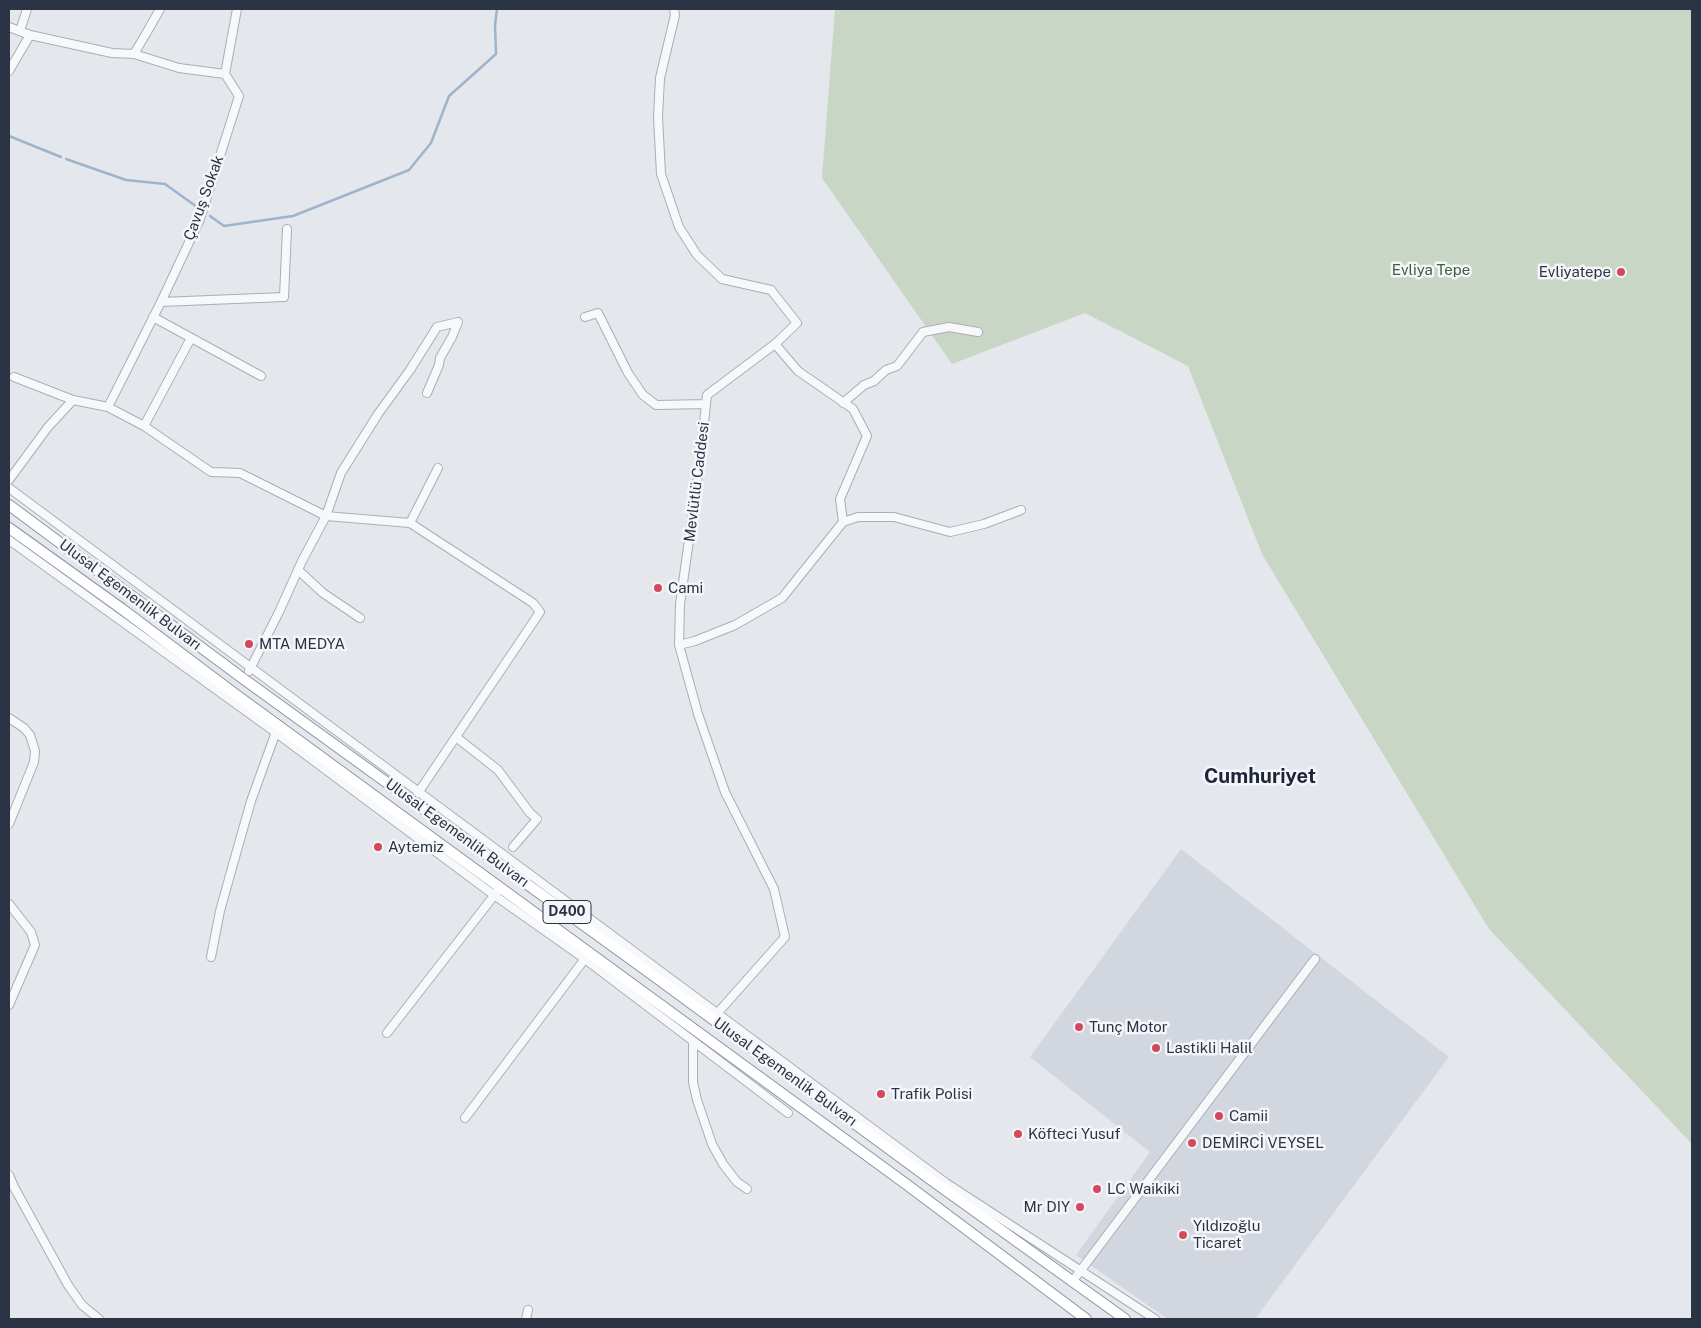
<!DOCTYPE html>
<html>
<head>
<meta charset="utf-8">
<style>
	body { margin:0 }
	#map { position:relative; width:1701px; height:1328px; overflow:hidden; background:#e4e7ec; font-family:"Public Sans",sans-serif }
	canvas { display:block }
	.frame { position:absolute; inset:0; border:10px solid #2b3445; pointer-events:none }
</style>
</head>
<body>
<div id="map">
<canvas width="1701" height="1328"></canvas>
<div class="frame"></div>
</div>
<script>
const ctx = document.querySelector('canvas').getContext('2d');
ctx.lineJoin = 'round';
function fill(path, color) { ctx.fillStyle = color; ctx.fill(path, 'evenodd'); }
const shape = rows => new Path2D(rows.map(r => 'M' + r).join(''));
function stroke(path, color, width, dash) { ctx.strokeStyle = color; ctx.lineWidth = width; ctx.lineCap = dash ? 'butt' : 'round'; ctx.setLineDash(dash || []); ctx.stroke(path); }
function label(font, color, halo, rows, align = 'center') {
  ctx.font = font + ' "Public Sans",sans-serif'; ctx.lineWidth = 5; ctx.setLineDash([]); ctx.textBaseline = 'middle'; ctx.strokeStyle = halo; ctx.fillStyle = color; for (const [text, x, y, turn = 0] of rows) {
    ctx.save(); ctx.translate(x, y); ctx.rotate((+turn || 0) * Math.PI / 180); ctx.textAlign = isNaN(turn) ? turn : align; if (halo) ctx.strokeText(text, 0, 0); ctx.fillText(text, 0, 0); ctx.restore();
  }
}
fill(shape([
	[1181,849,1449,1057,1255,1319,1168,1319,1076,1255,1150,1152,1030,1057]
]), '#d2d6de');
fill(shape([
	[835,9,1692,9,1692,1144,1489,929,1262,554,1188,366,1085,313,952,364,822,178]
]), '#c9d6c5');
stroke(shape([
	[9,136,61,157],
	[66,159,126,180,165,184,197,207],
	[210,216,224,226,293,216,409,170,431,143,449,96,496,54,495,25,497,9]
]), '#9fb4cc', 2.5);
const minor = shape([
	[674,9,675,15,660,78,658,117,661,174,679,227,697,255,722,279,771,290,797,323,775,344,707,395,699,469,680,604,679,645,698,714,725,792,774,889,785,937,714,1017],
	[9,27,30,35,112,53,134,54,179,68,225,74],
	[20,31,27,9],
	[134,54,147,32,160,9],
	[9,71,30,35],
	[161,302,284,297,287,229],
	[153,317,261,376],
	[585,317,598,313,628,373,643,395,656,405,706,404],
	[775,344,798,371,853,409,867,436,840,499,843,522],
	[14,377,73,400,108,407,144,426,211,472,240,473,326,516,341,473,378,414,410,370,437,327,458,322],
	[427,393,439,365,440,358,452,337,458,322],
	[843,403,864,385,874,381,886,370,897,366,923,332,949,327,978,332],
	[108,407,161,302,200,219,239,96,225,74,237,9],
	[144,426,191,338],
	[9,480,48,427,73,400],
	[9,488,946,1183,1155,1319],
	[410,523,438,468],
	[9,540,275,732,494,895,585,959,788,1113],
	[298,570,323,593,360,618],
	[679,645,695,641,735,625,782,598,843,522,858,517,894,517,950,532,984,524,1021,510],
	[249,671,279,612,302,561,326,516,410,523,533,603,540,612,418,793],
	[9,718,24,728,30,735,35,751,34,762,9,824],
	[456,737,498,770,530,813,537,819,513,847],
	[9,904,31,932,35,945,9,1005],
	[211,957,220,911,232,868,251,801,277,729],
	[387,1033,496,893],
	[693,1042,693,1082,697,1100,712,1144,723,1164,737,1182,747,1189],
	[465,1118,587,956],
	[9,1175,14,1187,68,1285,82,1305,99,1319],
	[1072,1282,1315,959],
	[526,1319,528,1310]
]);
const highway = shape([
	[9,505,245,680,654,976,930,1179,1125,1319],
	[9,528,122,609,235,694,906,1184,1086,1319]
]);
stroke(minor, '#a9aeb7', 10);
stroke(highway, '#8b94a3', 12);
stroke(minor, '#f7f8fa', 8);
stroke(highway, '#fff', 10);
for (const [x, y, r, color] of [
	[1621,272,5,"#d1495b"],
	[658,588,5,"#d1495b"],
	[249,644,5,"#d1495b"],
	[378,847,5,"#d1495b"],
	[1079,1027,5,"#d1495b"],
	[1156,1048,5,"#d1495b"],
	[881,1094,5,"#d1495b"],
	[1219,1116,5,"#d1495b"],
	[1018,1134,5,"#d1495b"],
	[1192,1143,5,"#d1495b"],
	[1097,1189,5,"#d1495b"],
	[1080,1207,5,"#d1495b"],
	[1183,1235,5,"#d1495b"]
]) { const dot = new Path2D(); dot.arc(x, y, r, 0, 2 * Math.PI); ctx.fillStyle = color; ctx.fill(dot); stroke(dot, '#f4f6f9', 2); }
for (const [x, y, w] of [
	[567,912,48]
]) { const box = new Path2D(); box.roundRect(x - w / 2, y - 11.5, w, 23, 4); ctx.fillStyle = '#f4f6f9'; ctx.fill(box); stroke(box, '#2b3445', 1); }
label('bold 14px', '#2b3445', null, [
	["D400",567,912]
]);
label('15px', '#2b3445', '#f4f6f9', [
	["Çavuş Sokak",204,198,-70],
	["Mevlütlü Caddesi",697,482,-83],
	["Ulusal Egemenlik Bulvarı",130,595,37],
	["Ulusal Egemenlik Bulvarı",457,833,36],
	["Ulusal Egemenlik Bulvarı",785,1072,36]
]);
label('15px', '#3f6138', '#f4f6f9', [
	["Evliya Tepe",1431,270]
]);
label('15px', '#2b3445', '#f4f6f9', [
	["Evliyatepe",1611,272,"right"],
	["Cami",668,588],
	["MTA MEDYA",259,644],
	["Aytemiz",388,847],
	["Tunç Motor",1089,1027],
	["Lastikli Halil",1166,1048],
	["Trafik Polisi",891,1094],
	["Camii",1229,1116],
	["Köfteci Yusuf",1028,1134],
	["DEMİRCİ VEYSEL",1202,1143],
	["LC Waikiki",1107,1189],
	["Mr DIY",1070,1207,"right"],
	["Yıldızoğlu",1193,1226],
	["Ticaret",1193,1243]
], 'left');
label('bold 20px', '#1d2536', '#f4f6f9', [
	["Cumhuriyet",1260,777]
]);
</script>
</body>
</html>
